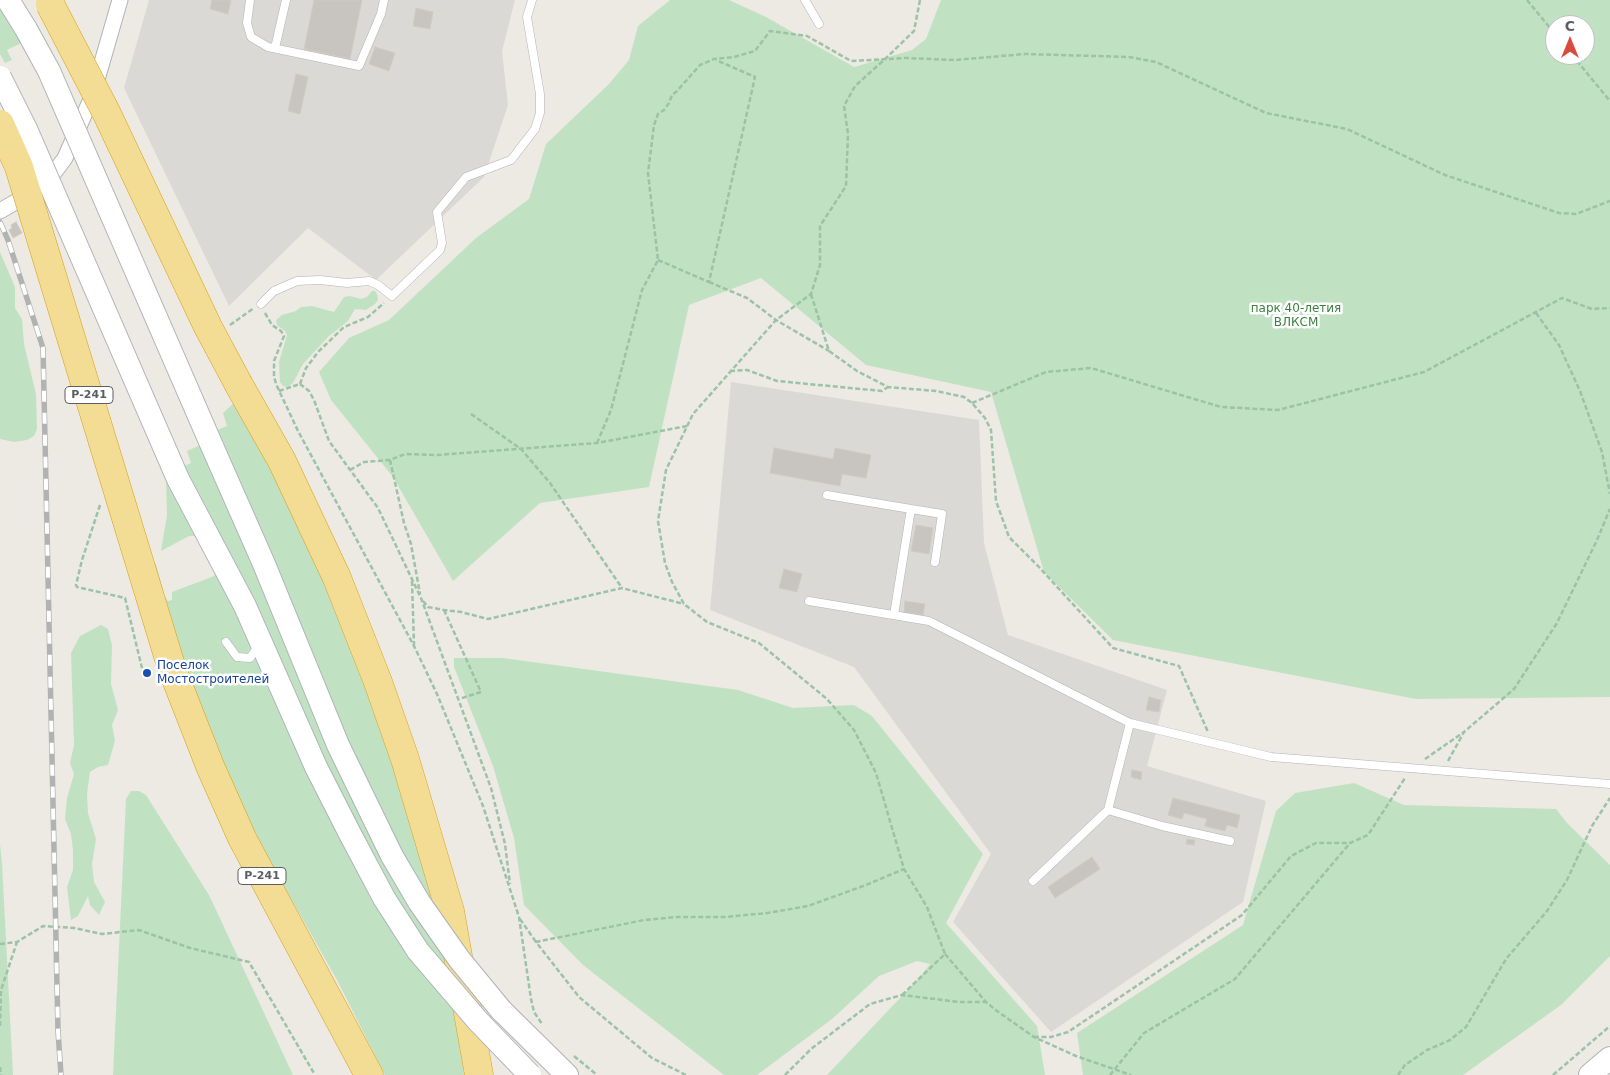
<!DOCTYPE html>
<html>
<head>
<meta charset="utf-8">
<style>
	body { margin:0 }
	#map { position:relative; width:1610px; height:1075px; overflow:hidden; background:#eceae3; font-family:"DejaVu Sans",sans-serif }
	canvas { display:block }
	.north { position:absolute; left:1545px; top:15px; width:50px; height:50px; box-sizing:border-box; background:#fff; border:1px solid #bdbfc0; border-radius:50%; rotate:0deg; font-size:14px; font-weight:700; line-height:20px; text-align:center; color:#5b5e62 }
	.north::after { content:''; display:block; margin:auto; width:18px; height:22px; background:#d94b3c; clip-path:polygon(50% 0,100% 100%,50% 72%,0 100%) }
</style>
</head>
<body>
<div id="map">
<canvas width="1610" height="1075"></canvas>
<div class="north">С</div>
</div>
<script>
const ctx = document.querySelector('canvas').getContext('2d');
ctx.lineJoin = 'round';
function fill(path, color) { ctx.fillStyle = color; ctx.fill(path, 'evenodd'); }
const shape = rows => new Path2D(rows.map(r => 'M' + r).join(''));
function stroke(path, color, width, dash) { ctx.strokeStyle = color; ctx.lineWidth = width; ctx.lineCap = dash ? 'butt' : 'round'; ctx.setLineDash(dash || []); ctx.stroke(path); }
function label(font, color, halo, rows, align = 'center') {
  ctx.font = font + ' "DejaVu Sans",sans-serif'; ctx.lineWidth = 5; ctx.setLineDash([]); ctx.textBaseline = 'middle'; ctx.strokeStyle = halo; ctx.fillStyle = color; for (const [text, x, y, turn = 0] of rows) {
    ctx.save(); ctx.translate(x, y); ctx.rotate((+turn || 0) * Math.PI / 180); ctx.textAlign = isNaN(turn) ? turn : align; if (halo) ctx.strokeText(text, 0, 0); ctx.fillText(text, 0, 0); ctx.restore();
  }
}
fill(shape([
	[149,0,515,0,502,51,508,105,484,177,376,280,308,228,229,306,124,88],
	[731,382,979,420,984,543,1008,635,1167,690,1147,766,1266,801,1243,902,1051,1032,953,922,991,854,854,667,710,610]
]), '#dbd9d5');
fill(shape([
	[670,0,729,0,766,17,854,67,912,50,926,39,941,0,1610,0,1610,697,1416,699,1113,640,1044,572,991,392,866,365,761,278,689,305,649,487,540,503,453,581,393,477,331,400,319,372,349,338,389,320,476,238,529,199,546,144,609,84,629,60,638,26],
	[1555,25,1585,25,1585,55,1555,55],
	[0,5,21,43,7,50,12,60,5,63,0,54],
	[0,252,15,287,15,308,22,319,24,344,36,394,37,429,34,436,27,440,14,442,0,439],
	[372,291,375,291,377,294,378,300,375,304,366,310,355,309,348,321,329,336,303,364,293,383,288,387,283,386,280,382,279,362,287,335,285,331,277,325,276,320,282,315,296,311,301,307,312,306,334,312,344,297,350,296,361,299,367,297],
	[237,400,310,547,359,667,404,798,442,931,464,1075,385,1075,337,980,268,858,224,771,177,645,154,564,156,564,164,595,168,601,172,600,172,592,209,578,214,576,215,571,197,536,189,536,161,551,167,515,166,478,168,474,191,463,187,451,203,444,201,437,227,426,223,413],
	[101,625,108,629,112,645,111,684,118,710,112,725,115,741,108,765,98,767,90,772,87,794,88,813,96,839,92,864,94,882,105,902,99,915,90,905,88,896,78,916,71,920,67,887,73,870,73,851,71,834,65,819,67,798,74,774,70,763,74,745,71,653,80,636],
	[454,658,503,658,738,690,793,708,854,705,872,716,983,854,946,923,1037,1026,1045,1075,827,1075,919,978,930,964,917,961,879,976,832,1019,757,1075,724,1075,583,965,524,905,514,838,493,766,454,667],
	[1354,783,1404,805,1556,809,1567,823,1610,865,1610,956,1561,1005,1463,1075,1083,1075,1077,1033,1243,925,1276,811,1295,793],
	[131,791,139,791,146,795,209,895,293,1075,113,1075,126,799],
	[0,844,2,863,13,1075,0,1075]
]), '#c1e2c2');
const building = shape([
	[212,0,231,0,228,14,210,9,212,0],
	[314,0,362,0,350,59,304,49,314,0],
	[416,8,433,12,430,29,413,26,416,8],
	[375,47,395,53,389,71,369,64,375,47],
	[296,74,308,77,300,114,288,111,296,74],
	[16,222,22,233,13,238,9,230,12,228,11,225,16,222],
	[774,448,833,459,835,448,871,455,866,478,842,474,840,486,770,473,774,448],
	[916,525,933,528,929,554,911,551,916,525],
	[784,569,802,574,797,592,779,588,784,569],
	[905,601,925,604,923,615,904,612,905,601],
	[148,668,150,675,146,676,143,669,148,668],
	[1149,697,1161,700,1159,712,1146,710,1149,697],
	[1132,770,1142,772,1141,780,1131,777,1132,770],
	[1173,798,1240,815,1237,828,1227,825,1225,831,1205,826,1207,819,1184,813,1182,819,1168,815,1173,798],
	[1187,839,1195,840,1194,845,1186,844,1187,839],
	[1092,857,1100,869,1055,898,1048,887,1092,857]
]);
fill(building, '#c8c5c0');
stroke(building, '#d0ccc2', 1);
const lane = shape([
	[250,0,247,23,251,37,268,47,359,66,381,14,384,0],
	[805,0,819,24],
	[275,48,286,0],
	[261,304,274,291,297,281,320,280,347,283,369,281,378,285,392,296,440,250,442,243,437,212,466,177,511,160,535,129,540,113,540,94,527,17,532,0],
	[827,495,911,509,894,615],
	[911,509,942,514,935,562],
	[809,601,929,621,1130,723,1271,757,1610,784],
	[226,642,237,657,250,658,259,645],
	[1108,810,1162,826,1230,841],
	[1033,881,1108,810,1130,723]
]);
const street = shape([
	[0,211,38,189,53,174,65,158,92,97,120,0]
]);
const secondary = shape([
	[8,0,26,29],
	[212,446,264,564,338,745,392,856,419,902],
	[178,479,245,606,316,767,349,832,384,898,418,951],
	[501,1010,567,1075],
	[1590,1075,1610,1058]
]);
const highway = shape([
	[239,385,282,461,337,578,378,682,405,759,450,911,479,1075],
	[172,669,210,766,242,838,369,1075]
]);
stroke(lane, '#b0b3b7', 9);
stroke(street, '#b0b3b7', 17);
stroke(secondary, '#afb2b7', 24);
stroke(highway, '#daa015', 29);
stroke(shape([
	[1527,0,1555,34],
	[1572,55,1610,101],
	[658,260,709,282,755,77,716,60],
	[709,282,747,298,776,320,829,351],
	[811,294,829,351,857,371,888,387,936,391,964,397,972,403,985,418,991,430,996,501,1009,537,1038,566,1113,648,1179,666,1208,732],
	[265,313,272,325,281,331,284,336,274,361,274,376,276,384,298,431,414,646,437,694,483,806,519,917,531,999,534,1012,542,1024],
	[1536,313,1559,345,1580,391,1602,452,1610,494],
	[230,325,254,308],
	[730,371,747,370,777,381,882,391,888,387],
	[300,384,309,391,314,400,329,441,378,508,421,598,491,788,505,844,510,884],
	[300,384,306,368,318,352,344,327,368,317,384,303],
	[279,391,300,384],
	[972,403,1046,372,1091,368,1221,407,1278,410,1424,372,1562,298,1592,309,1610,308],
	[471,414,521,449,550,483,622,588],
	[597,443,611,410,642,290,658,260,648,173,654,125,658,114,664,110,669,103,672,95,677,91,700,65,714,59,734,57,755,51,770,31,807,36,851,61,906,58,955,60,1025,54,1129,57,1156,62,1266,113,1347,129,1445,175,1559,213,1576,214,1610,201],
	[390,460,404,523,411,544,420,594],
	[350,470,364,462,390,460,405,454,437,455,597,443,687,426],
	[100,505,82,560,76,585,77,587,125,598,142,668],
	[412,581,414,645],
	[423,601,428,607,444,610,461,612,488,619,622,588,684,604],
	[444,610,481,692,459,699],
	[1425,759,1464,732],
	[1448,761,1464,732,1514,689,1557,623,1597,540,1610,509],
	[520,919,536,942],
	[0,944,17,942,43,926,74,928,102,934,139,930,190,948,249,962,315,1075],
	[945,954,986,1002,997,1011,1034,1037,1076,1056,1131,1075],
	[902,995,945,954,927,907,904,869,876,773,854,730,827,699,759,643,707,622,684,604,672,582,665,563,658,521,666,470,693,414,776,320,811,294,820,265,820,226,846,186,848,134,844,106,855,86,884,60,914,31,920,0],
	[0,1026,1,990,17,942],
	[1034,1037,1051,1037,1068,1032,1242,915,1291,856,1316,843,1350,843,1368,835,1405,778],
	[574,1056,597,1075],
	[0,1067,1,1075],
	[686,1075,652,1058,579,997,536,942,644,920,677,917,726,917,767,913,808,906,866,885,904,869],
	[785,1075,811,1049,870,1004,902,995,959,1002,986,1002],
	[1110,1075,1144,1033,1235,979,1350,843],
	[1398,1075,1405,1065,1427,1050,1450,1040,1466,1027,1506,959,1547,911,1567,880,1592,826,1610,798],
	[1553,1075,1610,1026]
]), '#9cc2a7', 2.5, [5, 2.5]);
stroke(lane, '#fff', 8);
stroke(street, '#fff', 15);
stroke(secondary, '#fff', 22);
stroke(highway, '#f3dc93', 28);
const rail = shape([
	[0,222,8,240,43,348,58,1031,61,1075]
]);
stroke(rail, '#b1b2b2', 5.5);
stroke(rail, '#fff', 4, [11]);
const secondaryBridge = shape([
	[26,29,49,71,212,446],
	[0,77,26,129,178,479],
	[419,902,459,959,501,1010],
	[418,951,478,1021,530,1075]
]);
const highwayBridge = shape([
	[50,4,106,112,208,327,239,385],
	[0,124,19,167,172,669]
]);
stroke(secondaryBridge, '#afb2b7', 24, []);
stroke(highwayBridge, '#daa015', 29, []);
stroke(secondaryBridge, '#fff', 22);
stroke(highwayBridge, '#f3dc93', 28);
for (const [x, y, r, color] of [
	[147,673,5,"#1a4fb4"]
]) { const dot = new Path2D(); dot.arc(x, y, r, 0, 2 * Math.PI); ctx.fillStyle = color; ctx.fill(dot); stroke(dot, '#fff', 2); }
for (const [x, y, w] of [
	[89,395,48],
	[262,876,48]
]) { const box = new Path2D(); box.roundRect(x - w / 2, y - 8.5, w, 17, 4); ctx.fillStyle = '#fff'; ctx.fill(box); stroke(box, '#5b5e62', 1); }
label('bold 11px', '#5b5e62', null, [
	["Р-241",89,395],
	["Р-241",262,876]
]);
label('12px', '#3c8041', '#fff', [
	["парк 40-летия",1296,309],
	["ВЛКСМ",1296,323]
]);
label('12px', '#164399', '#fff', [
	["Поселок",157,666],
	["Мостостроителей",157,680]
], 'left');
</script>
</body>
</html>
